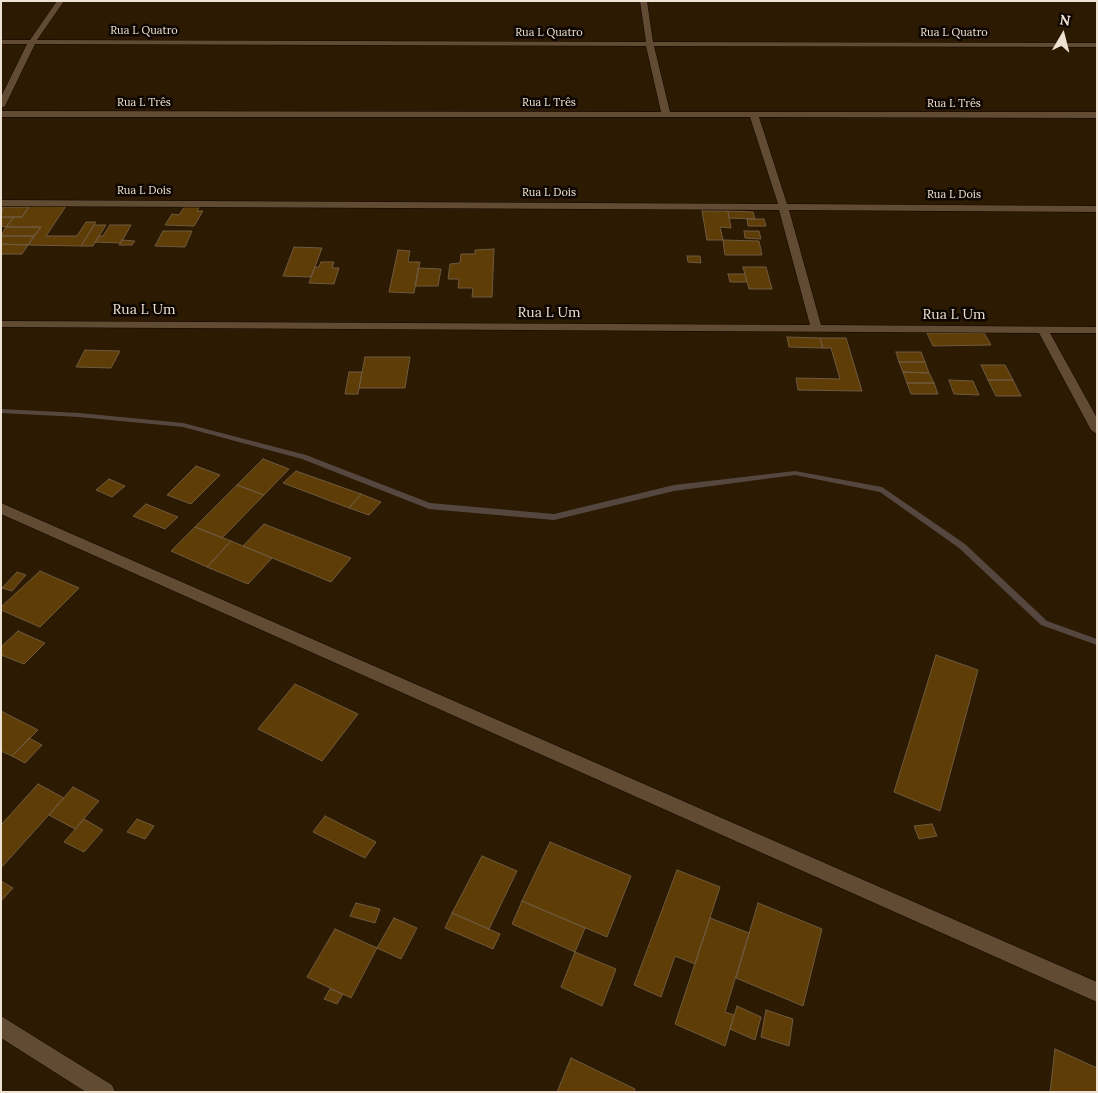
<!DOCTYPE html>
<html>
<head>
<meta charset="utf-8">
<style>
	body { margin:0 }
	#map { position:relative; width:1098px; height:1093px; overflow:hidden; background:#2c1a02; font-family:Lora,serif }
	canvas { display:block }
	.frame { position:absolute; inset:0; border:2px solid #eee2d3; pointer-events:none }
	.north { position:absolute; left:1038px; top:10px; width:50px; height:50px; -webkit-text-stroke:4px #0e0701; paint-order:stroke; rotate:8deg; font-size:14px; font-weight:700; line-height:20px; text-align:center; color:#eee2d3 }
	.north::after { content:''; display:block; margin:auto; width:18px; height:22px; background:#eee2d3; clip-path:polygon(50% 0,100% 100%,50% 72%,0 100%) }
</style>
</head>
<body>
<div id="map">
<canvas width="1098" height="1093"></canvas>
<div class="frame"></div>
<div class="north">N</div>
</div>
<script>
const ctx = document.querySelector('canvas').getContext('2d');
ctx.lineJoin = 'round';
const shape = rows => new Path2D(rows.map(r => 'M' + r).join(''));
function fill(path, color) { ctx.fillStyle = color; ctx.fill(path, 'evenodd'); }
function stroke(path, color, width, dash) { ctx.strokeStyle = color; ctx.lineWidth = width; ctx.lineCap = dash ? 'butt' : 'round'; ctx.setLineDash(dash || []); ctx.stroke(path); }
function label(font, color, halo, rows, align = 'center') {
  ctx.font = font + ' Lora,serif'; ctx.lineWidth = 5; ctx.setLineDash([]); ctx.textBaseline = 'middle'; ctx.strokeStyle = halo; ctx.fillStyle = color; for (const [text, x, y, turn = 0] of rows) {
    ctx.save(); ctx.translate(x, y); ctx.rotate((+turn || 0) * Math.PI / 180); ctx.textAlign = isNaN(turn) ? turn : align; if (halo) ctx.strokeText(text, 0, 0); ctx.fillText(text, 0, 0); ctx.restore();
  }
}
fill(shape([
	[1,409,79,413,183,423,306,455,430,503,554,514,674,485,795,471,882,487,965,544,1047,621,1097,639,1097,645,1041,625,959,548,880,492,795,475,674,491,554,520,429,509,302,459,183,427,79,417,1,413,1,409]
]), '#55473f');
const building = shape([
	[32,202,68,203,46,236,77,236,86,222,96,222,81,246,28,245,41,227,6,227,14,217,22,217,32,202],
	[185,206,199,207,197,211,203,211,194,226,165,225,172,214,179,215,185,206],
	[3,207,29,207,22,217,1,217,3,207],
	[702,211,728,211,731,228,720,227,723,240,707,240,702,211],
	[728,211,753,212,755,219,729,218,728,211],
	[1,217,14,217,6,227,1,226,1,217],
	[747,219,764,219,766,226,748,226,747,219],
	[94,225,106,225,93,246,81,246,94,225],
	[110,225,131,225,121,243,95,242,99,236,103,236,110,225],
	[6,227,41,227,34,236,1,236,6,227],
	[163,231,192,231,185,247,155,246,163,231],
	[744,231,759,231,761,239,745,238,744,231],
	[1,236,34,236,28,245,1,244,1,236],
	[122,240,135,241,132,245,119,245,122,240],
	[723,240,759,241,762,255,725,255,723,240],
	[1,244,28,245,22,254,1,254,1,244],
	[294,247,322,248,311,277,283,276,294,247],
	[494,249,492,297,472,297,473,288,458,288,459,279,448,279,450,264,460,263,461,254,475,254,475,250,494,249],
	[398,250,410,251,408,262,420,262,414,293,389,292,398,250],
	[687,256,700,256,701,263,688,262,687,256],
	[321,262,334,262,332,268,339,268,334,284,309,283,315,267,319,267,321,262],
	[743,267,766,267,772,289,749,289,743,267],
	[418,268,441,269,438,286,415,286,418,268],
	[728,274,745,274,747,282,730,282,728,274],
	[927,333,984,333,991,345,933,346,927,333],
	[787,337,820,338,823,348,789,347,787,337],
	[820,338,846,338,862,391,798,390,796,378,840,379,831,348,823,348,820,338],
	[85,350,120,351,111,368,76,367,85,350],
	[896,352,921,352,925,362,899,362,896,352],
	[365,357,410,357,405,388,359,388,365,357],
	[899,362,925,362,929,373,903,372,899,362],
	[981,365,1005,365,1013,380,988,380,981,365],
	[349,372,362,372,358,394,345,394,349,372],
	[903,372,929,373,934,383,907,383,903,372],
	[949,380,973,381,979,395,954,394,949,380],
	[988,380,1013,380,1021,396,996,396,988,380],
	[907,383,934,383,938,394,911,394,907,383],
	[263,459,289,469,264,495,237,485,263,459],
	[196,466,220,475,191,504,167,495,196,466],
	[296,471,361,494,349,508,283,483,296,471],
	[109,479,125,486,112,497,96,490,109,479],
	[237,485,264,495,222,538,195,527,237,485],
	[361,494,381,502,369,515,349,508,361,494],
	[146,504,178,517,165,529,133,516,146,504],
	[264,524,351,558,331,582,243,546,264,524],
	[195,527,231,541,207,567,171,551,195,527],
	[231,541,272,558,248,584,207,567,231,541],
	[40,571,79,588,40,627,1,610,1,607,40,571],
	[17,572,26,575,12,591,2,588,17,572],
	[18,631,45,643,24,664,1,655,1,647,18,631],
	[936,655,978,670,940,811,894,792,936,655],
	[295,684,358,714,322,761,258,729,295,684],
	[1,711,38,730,12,756,1,751,1,711],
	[29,738,42,745,25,763,12,756,29,738],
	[38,784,64,798,1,868,1,825,38,784],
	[73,787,99,801,75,829,49,815,73,787],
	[325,816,376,842,365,858,313,832,325,816],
	[84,819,103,830,84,852,64,842,84,819],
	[137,819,154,826,145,839,127,832,137,819],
	[932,824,937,836,919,839,914,826,932,824],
	[550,842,631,876,607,937,522,901,550,842],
	[482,856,517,871,489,929,452,913,482,856],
	[677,870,720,887,695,964,675,956,661,997,634,985,677,870],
	[1,881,13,888,1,901,1,881],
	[522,901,585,928,575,952,512,924,522,901],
	[356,903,380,909,375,923,350,916,356,903],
	[758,903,822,929,803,1006,736,978,758,903],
	[452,913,500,934,493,949,445,928,452,913],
	[394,918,417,928,401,959,377,948,394,918],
	[710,918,749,933,725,1012,734,1015,725,1046,675,1024,710,918],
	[335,929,377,948,351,998,307,977,335,929],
	[575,952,616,969,602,1006,561,987,575,952],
	[330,989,343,994,337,1004,324,999,330,989],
	[737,1006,761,1017,755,1040,730,1029,737,1006],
	[766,1010,793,1019,789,1046,761,1037,766,1010],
	[1055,1049,1097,1068,1097,1092,1050,1092,1055,1049],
	[571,1058,635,1089,634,1092,557,1092,571,1058]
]);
fill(building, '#5e3d07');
stroke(building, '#6f5a40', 1);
const minor = shape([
	[57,1,64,1,37,40,646,42,640,1,647,1,653,42,1097,43,1097,47,654,46,670,112,1097,112,1097,118,759,117,787,204,1097,206,1097,212,789,210,821,325,1097,327,1097,333,1050,333,1097,418,1097,434,1091,430,1039,333,1,327,1,321,810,325,779,210,1,206,1,200,778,204,750,117,1,117,1,111,661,112,646,46,35,44,5,106,1,108,1,97,27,44,1,44,1,40,30,40,57,1],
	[1,503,1097,982,1097,1002,1,514,1,503],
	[1,1016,112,1085,115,1092,86,1092,1,1038,1,1016]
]);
stroke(minor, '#140500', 1);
fill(minor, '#614c33');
label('11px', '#eee2d3', '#0e0701', [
	["Rua L Quatro",144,31],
	["Rua L Quatro",549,33],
	["Rua L Quatro",954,33],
	["Rua L Três",144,103],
	["Rua L Três",549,103],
	["Rua L Três",954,104],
	["Rua L Dois",144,191],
	["Rua L Dois",549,193],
	["Rua L Dois",954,195]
]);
label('14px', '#eee2d3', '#0e0701', [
	["Rua L Um",144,310],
	["Rua L Um",549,313],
	["Rua L Um",954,315]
]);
</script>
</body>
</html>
